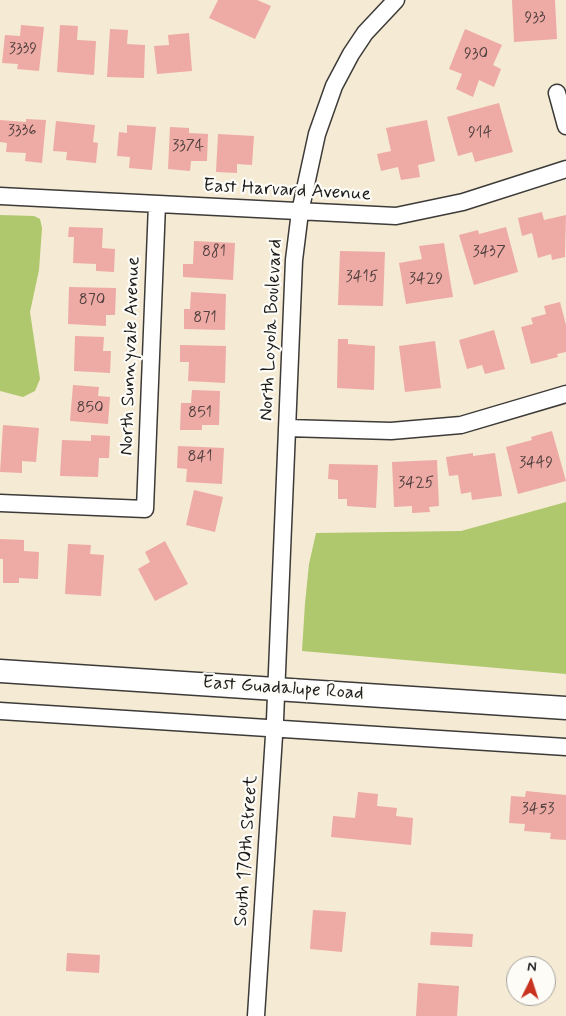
<!DOCTYPE html>
<html>
<head>
<meta charset="utf-8">
<style>
	body { margin:0 }
	#map { position:relative; width:566px; height:1016px; overflow:hidden; background:#f5ead4; font-family:Mynerve,sans-serif }
	canvas { display:block }
	.north { position:absolute; left:506px; top:956px; width:50px; height:50px; box-sizing:border-box; background:#fdfcf7; border:1px solid #a3a29f; border-radius:50%; rotate:4deg; font-size:14px; font-weight:700; line-height:20px; text-align:center; color:#1c1c1c }
	.north::after { content:''; display:block; margin:auto; width:18px; height:22px; background:#c8321e; clip-path:polygon(50% 0,100% 100%,50% 72%,0 100%) }
</style>
</head>
<body>
<div id="map">
<canvas width="566" height="1016"></canvas>
<div class="north">N</div>
</div>
<script>
const ctx = document.querySelector('canvas').getContext('2d');
ctx.lineJoin = 'round';
function fill(path, color) { ctx.fillStyle = color; ctx.fill(path, 'evenodd'); }
const shape = rows => new Path2D(rows.map(r => 'M' + r).join(''));
function stroke(path, color, width, dash) { ctx.strokeStyle = color; ctx.lineWidth = width; ctx.lineCap = dash ? 'butt' : 'round'; ctx.setLineDash(dash || []); ctx.stroke(path); }
function label(font, color, halo, rows, align = 'center') {
  ctx.font = font + ' Mynerve,sans-serif'; ctx.lineWidth = 4.5; ctx.setLineDash([]); ctx.textBaseline = 'middle'; ctx.strokeStyle = halo; ctx.fillStyle = color; for (const [text, x, y, turn = 0] of rows) {
    ctx.save(); ctx.translate(x, y); ctx.rotate((+turn || 0) * Math.PI / 180); ctx.textAlign = isNaN(turn) ? turn : align; if (halo) ctx.strokeText(text, 0, 0); ctx.fillText(text, 0, 0); ctx.restore();
  }
}
fill(shape([
	[0,215,34,216,40,219,42,228,39,270,30,312,40,379,35,391,23,397,0,391],
	[566,502,566,674,302,651,305,603,309,564,316,533,461,531]
]), '#afc86d');
fill(shape([
	[218,0,257,0,271,6,255,39,209,18],
	[512,0,555,0,557,39,514,42],
	[21,25,44,27,39,71,17,69,18,64,2,63,5,35,20,36],
	[60,25,78,26,77,40,96,41,94,75,57,72],
	[110,29,128,30,127,44,145,45,144,78,107,77],
	[465,29,502,45,493,65,501,69,494,87,479,80,473,97,456,89,462,74,449,69],
	[189,33,192,71,157,74,154,46,169,45,168,35],
	[499,103,513,152,475,162,472,152,458,156,447,117],
	[26,119,46,120,42,163,25,161,26,153,6,152,7,143,0,142,0,120,26,122],
	[427,120,435,161,418,165,420,177,401,180,398,167,381,171,377,154,391,151,386,128],
	[56,121,95,125,93,142,98,143,96,163,66,160,67,152,53,151],
	[127,125,156,127,152,170,129,168,130,157,117,156,119,132,127,133],
	[170,127,189,128,189,133,208,134,207,161,191,161,190,171,168,169],
	[218,134,254,136,252,165,237,164,237,173,216,172],
	[542,212,544,220,566,215,565,257,552,260,551,254,538,258,532,233,522,236,518,218],
	[69,227,103,228,102,248,115,249,114,272,96,271,96,264,73,263,74,237,68,237],
	[506,227,518,272,474,285,459,235,478,230,479,234],
	[194,241,235,243,233,280,183,277,183,264,193,264],
	[444,243,453,297,406,304,399,263,422,259,419,246],
	[340,251,385,252,383,306,338,305],
	[69,287,116,288,115,315,106,315,106,326,68,324],
	[191,292,226,294,225,330,184,329,184,309,190,309],
	[560,302,566,325,566,352,557,354,558,357,531,364,521,327,533,324,531,318,546,314,544,306],
	[494,330,505,369,485,374,482,365,467,369,459,340],
	[75,336,104,337,103,351,111,351,110,373,74,371],
	[338,339,348,339,348,344,375,346,374,390,337,388],
	[435,341,441,388,405,392,399,346],
	[180,345,226,346,225,383,188,381,189,362,180,362],
	[73,385,99,387,98,396,110,397,108,424,70,421],
	[192,390,220,391,219,425,202,425,202,430,180,430,181,403,191,403],
	[3,425,39,428,36,462,22,461,22,473,0,472],
	[552,431,566,481,518,494,506,447,532,440,531,437],
	[91,435,110,436,109,458,99,458,98,477,60,476,62,440,91,441],
	[178,446,224,448,222,484,186,482,187,469,177,468],
	[473,453,473,456,495,453,502,496,472,500,471,492,461,494,458,475,449,476,446,457],
	[437,460,439,506,429,507,430,512,412,513,412,506,394,507,392,462],
	[329,464,378,465,376,508,347,506,347,499,338,499,338,480,328,479],
	[194,490,223,497,215,532,186,525],
	[0,539,24,540,24,551,39,552,38,579,19,578,19,583,3,583,3,559,0,559],
	[165,541,188,584,155,601,138,569,150,562,145,552],
	[68,544,91,545,90,554,104,555,101,596,65,594],
	[526,791,566,795,566,840,550,839,551,833,524,831,525,824,509,823,511,796,525,797],
	[358,792,378,794,377,806,397,808,396,816,413,818,411,845,331,837,333,816,355,818],
	[313,910,346,912,342,952,310,949],
	[431,932,473,934,472,947,430,945],
	[67,953,100,955,99,973,66,971],
	[418,983,459,986,457,1016,416,1016]
]), '#eeaaa5');
const minor = shape([
	[557,93,566,126],
	[0,196,396,216,463,202,566,169],
	[287,428,391,431,461,425,566,394],
	[0,503,145,509,157,204],
	[0,711,566,747],
	[256,1016,275,720,294,260,300,212,317,134,334,86,351,54,365,33,396,0]
]);
const secondary = shape([
	[0,671,566,708]
]);
stroke(minor, '#3d3b38', 19);
stroke(secondary, '#3d3b38', 25);
stroke(minor, '#fff', 16);
stroke(secondary, '#fff', 22);
label('16px', '#50403e', null, [
	["933",535,19],
	["3339",23,50],
	["930",476,55],
	["3336",22,132],
	["914",480,134],
	["3374",188,147],
	["881",214,253],
	["3437",489,253],
	["3415",362,278],
	["3429",426,280],
	["870",92,301],
	["871",205,319],
	["850",90,409],
	["851",200,414],
	["841",200,458],
	["3449",536,464],
	["3425",416,484],
	["3453",538,810]
]);
label('19px', '#1c1c1c', '#fdfcf7', [
	["East Harvard Avenue",287,191,3],
	["North Loyola Boulevard",272,330,-87],
	["North Sunnyvale Avenue",131,356,-88],
	["East Guadalupe Road",283,689,4],
	["South 170th Street",247,851,-86]
]);
</script>
</body>
</html>
